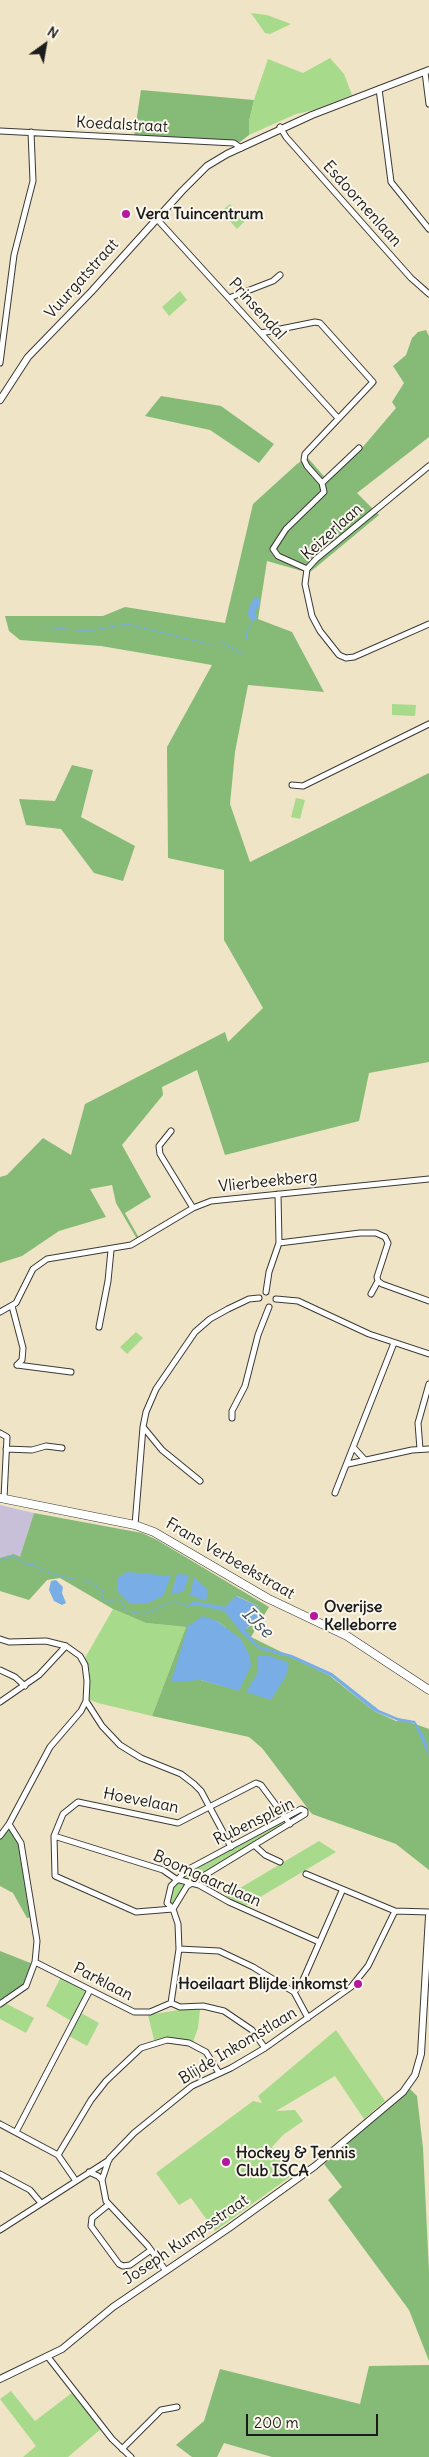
<!DOCTYPE html>
<html>
<head>
<meta charset="utf-8">
<style>
	body { margin:0 }
	#map { position:relative; width:429px; height:2457px; overflow:hidden; background:#efe4c6; font-family:Delius,sans-serif }
	canvas { display:block }
	.north { position:absolute; left:20px; top:20px; width:50px; height:50px; -webkit-text-stroke:4px #fbf7ec; paint-order:stroke; rotate:32deg; font-size:14px; font-weight:700; line-height:20px; text-align:center; color:#1c1c1c }
	.north::after { content:''; display:block; margin:auto; width:18px; height:22px; background:#1c1c1c; clip-path:polygon(50% 0,100% 100%,50% 72%,0 100%) }
	.scale { position:absolute; left:246px; top:2414px; width:132px; height:22px; box-sizing:border-box; border:2px solid #1c1c1c; border-top:0; padding-left:6px; font-size:15px; line-height:18px; white-space:nowrap; color:#1c1c1c; -webkit-text-stroke:4px #fbf7ec; paint-order:stroke }
</style>
</head>
<body>
<div id="map">
<canvas width="429" height="2457"></canvas>
<div class="north">N</div>
<div class="scale">200 m</div>
</div>
<script>
const ctx = document.querySelector('canvas').getContext('2d');
ctx.lineJoin = 'round';
function fill(path, color) { ctx.fillStyle = color; ctx.fill(path, 'evenodd'); }
const shape = rows => new Path2D(rows.map(r => 'M' + r).join(''));
function stroke(path, color, width, dash) { ctx.strokeStyle = color; ctx.lineWidth = width; ctx.lineCap = dash ? 'butt' : 'round'; ctx.setLineDash(dash || []); ctx.stroke(path); }
function label(font, color, halo, rows, align = 'center') {
  ctx.font = font + ' Delius,sans-serif'; ctx.lineWidth = 4; ctx.setLineDash([]); ctx.textBaseline = 'middle'; ctx.strokeStyle = halo; ctx.fillStyle = color; for (const [text, x, y, turn = 0] of rows) {
    ctx.save(); ctx.translate(x, y); ctx.rotate((+turn || 0) * Math.PI / 180); ctx.textAlign = isNaN(turn) ? turn : align; if (halo) ctx.strokeText(text, 0, 0); ctx.fillText(text, 0, 0); ctx.restore();
  }
}
fill(shape([
	[0,1505,34,1513,20,1558,0,1558]
]), '#c8bfd8');
fill(shape([
	[251,13,267,15,291,24,270,34,265,33],
	[330,58,344,74,352,95,314,110,296,114,249,135,249,121,254,100,268,59,303,73],
	[230,204,245,221,237,229,221,211],
	[180,291,187,300,169,316,162,307],
	[392,704,416,705,415,716,392,715],
	[296,798,305,800,300,819,291,817],
	[136,1332,143,1338,127,1354,120,1347],
	[113,1609,146,1623,186,1627,152,1716,98,1703,88,1699,90,1672,85,1658],
	[283,1821,286,1824,193,1880,184,1879,184,1874],
	[319,1841,336,1852,245,1906,225,1897],
	[178,1882,184,1886,174,1905,170,1904,168,1900,172,1888],
	[61,1977,87,1991,71,2021,46,2006],
	[7,2004,34,2018,26,2033,0,2019,0,2007],
	[191,2008,200,2009,198,2028,193,2042,174,2038,154,2040,148,2015],
	[81,2013,99,2023,87,2046,69,2036],
	[336,2030,385,2101,364,2119,335,2076,276,2111,295,2110,303,2121,283,2135,272,2147,291,2176,215,2231,191,2198,179,2205,156,2173,253,2101,262,2103,258,2096],
	[11,2391,35,2421,73,2392,102,2428,68,2457,23,2457,36,2446,0,2399]
]), '#a7db8b');
fill(shape([
	[141,90,254,100,249,121,249,135,240,142,134,136],
	[426,330,429,336,429,437,357,493,379,515,309,573,267,561,258,619,292,632,324,692,248,685,235,752,230,804,250,862,429,773,429,1062,369,1073,359,1121,225,1155,197,1070,162,1087,163,1095,122,1145,151,1197,125,1213,139,1238,137,1239,116,1203,112,1185,90,1189,106,1217,59,1231,22,1256,0,1263,0,1177,7,1175,43,1138,71,1155,85,1104,225,1032,228,1042,263,1008,224,940,224,870,168,858,167,747,212,665,101,646,20,640,9,631,5,616,103,616,125,607,225,623,253,504,297,464,307,457,328,481,362,448,396,408,392,402,404,383,393,366,406,355,412,338,418,332],
	[161,396,221,406,274,444,259,463,210,430,145,416],
	[72,765,93,770,81,817,135,846,123,881,94,873,61,829,26,825,19,799,55,801],
	[34,1513,142,1533,157,1540,269,1607,251,1637,330,1676,374,1711,396,1721,407,1721,429,1729,429,1870,396,1844,312,1814,262,1748,249,1737,152,1716,186,1627,146,1623,113,1609,60,1578,47,1580,29,1600,0,1591,0,1558,14,1554,20,1557],
	[237,1596,258,1606,255,1622,243,1631],
	[217,1621,225,1627,238,1690,201,1680],
	[9,1827,18,1842,32,1917,27,1918,13,1893,0,1886,0,1839],
	[0,1951,33,1964,23,1986,3,2000,0,2000],
	[409,2088,417,2096,423,2148,429,2272,429,2361,409,2310,328,2200,342,2187,324,2164],
	[429,2365,429,2457,272,2457,224,2443,217,2457,192,2457,176,2445,204,2421,220,2369,360,2404,369,2366]
]), '#85bb77');
fill(shape([
	[257,597,260,600,260,605,255,611,257,618,253,621,249,619,248,611,253,599],
	[127,1572,171,1576,163,1596,148,1603,130,1604,117,1591,117,1578],
	[177,1574,189,1575,184,1591,171,1595],
	[194,1577,208,1590,206,1601,190,1595],
	[56,1580,63,1587,62,1593,66,1603,62,1605,54,1601,49,1590,51,1581],
	[236,1596,258,1606,260,1615,245,1630,259,1646,292,1655,332,1673,379,1710,398,1718,415,1721,426,1740,429,1757,414,1723,401,1722,374,1711,332,1677,292,1658,259,1649,241,1632,224,1611,196,1605,185,1607,193,1601,225,1607],
	[203,1616,217,1621,241,1639,250,1656,251,1666,239,1691,201,1680,171,1682,188,1626],
	[267,1655,289,1663,286,1676,271,1700,246,1692,257,1674,258,1656]
]), '#79ade6');
stroke(shape([
	[43,627,88,631,127,624,208,644,222,643,244,655],
	[246,640,247,631,253,621],
	[0,1560,13,1556,27,1565,35,1564,38,1569,71,1579,87,1580,103,1591,103,1600,106,1602,116,1599,121,1601,126,1611,144,1614,174,1601,187,1606]
]), '#79ade6', 1);
const minor = shape([
	[425,72,429,104],
	[379,89,391,182,429,229],
	[280,127,286,137,378,241,411,278,429,294],
	[0,131,234,143,241,148],
	[156,218,338,418],
	[229,298,273,281,280,275],
	[261,333,315,322,320,323,373,382,305,454,304,460,307,466,322,483,324,492,286,529,273,549,278,556,307,569],
	[0,363,14,255,33,181,31,132],
	[429,466,316,559,307,569,305,584,312,616,320,631,339,655,346,658,354,657,429,624],
	[322,483,359,448],
	[292,785,303,786,429,724],
	[171,1131,159,1146,160,1154,193,1208],
	[279,1243,360,1233,376,1233,385,1237,388,1243,377,1277,378,1281,371,1294],
	[378,1281,382,1284,429,1301],
	[266,1292,269,1272,279,1243,278,1194],
	[276,1299,298,1301,369,1334,429,1354],
	[12,1306,23,1348,22,1360,17,1365],
	[0,1312,16,1303,33,1269,47,1259,131,1245,193,1208,211,1201,429,1179],
	[99,1327,108,1281,111,1250],
	[17,1365,71,1372],
	[232,1418,232,1411,245,1386,258,1335,269,1307],
	[144,1428,162,1450,200,1481],
	[0,1433,7,1437,4,1498],
	[354,1448,365,1460],
	[6,1449,32,1450,46,1446,62,1448],
	[420,1449,418,1423,429,1384],
	[348,1464,412,1450,429,1449],
	[335,1493,394,1343],
	[135,1525,143,1427,146,1412,156,1389,195,1332,210,1319,228,1309,249,1299,259,1298],
	[0,1639,9,1642,46,1641,66,1646,80,1656,85,1665,87,1681,86,1701,81,1711,50,1747,9,1824,0,1836],
	[0,1670,15,1677,25,1686],
	[86,1701,102,1726,120,1745,141,1758,181,1774,194,1784,201,1791,231,1847],
	[0,1702,39,1675,66,1646],
	[54,1836,163,1870,176,1879,199,1885,229,1902,319,1942],
	[254,1845,265,1855,280,1862],
	[306,1874,395,1911,429,1912],
	[173,1909,136,1912,55,1876,54,1836,63,1814,78,1802,178,1823,256,1783,261,1785,290,1824],
	[179,1949,219,1951,253,1967,294,1992,308,2018],
	[35,1962,134,2012,150,2012,171,2003,180,2007,203,2006,224,2011,252,2030,265,2048],
	[294,1992,303,1980,342,1891],
	[171,2003,179,1949,178,1924,173,1909,167,1903,171,1886,187,1870,301,1809,305,1811,305,1814,187,1886,173,1909],
	[0,2004,26,1986,35,1962,37,1941,21,1843,9,1824],
	[0,2124,58,2155,76,2181],
	[16,2132,90,1990],
	[58,2155,91,2100,106,2081,141,2048,167,2040,189,2043,206,2052,219,2073],
	[89,2172,98,2176,102,2180],
	[0,2174,30,2190,41,2203],
	[108,2205,92,2218,91,2226,119,2264,123,2266,130,2265,151,2250],
	[0,2230,109,2160],
	[166,2271,148,2246,106,2201,102,2180,109,2159,134,2133,192,2086,231,2068,265,2048,351,1987,368,1966,395,1911],
	[48,2357,112,2439,131,2457],
	[122,2449,161,2410,177,2407]
]);
const tertiary = shape([
	[0,400,28,357,91,292,182,191,207,166,227,154,312,115,429,70],
	[0,2379,62,2349,113,2307,229,2228,315,2166,403,2092,415,2075,421,2054,429,1916]
]);
const secondary = shape([
	[0,1498,135,1525,154,1532,267,1598,347,1636,429,1690]
]);
stroke(minor, '#3c3a36', 7);
stroke(tertiary, '#3c3a36', 8);
stroke(secondary, '#3c3a36', 9);
stroke(minor, '#fff', 5);
stroke(tertiary, '#fff', 6);
stroke(secondary, '#fff', 8);
for (const [x, y, r, color] of [
	[126,214,5,"#b5179e"],
	[314,1616,5,"#b5179e"],
	[358,1984,5,"#b5179e"],
	[226,2162,5,"#b5179e"]
]) { const dot = new Path2D(); dot.arc(x, y, r, 0, 2 * Math.PI); ctx.fillStyle = color; ctx.fill(dot); stroke(dot, '#fbf7ec', 2); }
label('16px', '#1c1c1c', '#fbf7ec', [
	["Koedalstraat",122,125,3],
	["Esdoornenlaan",362,204,48],
	["Vuurgatstraat",82,279,-48],
	["Prinsendal",257,309,48],
	["Keizerlaan",332,532,-42],
	["Vlierbeekberg",268,1182,-6],
	["Frans Verbeekstraat",230,1559,30],
	["Hoevelaan",141,1801,11],
	["Rubensplein",254,1822,-26],
	["Boomgaardlaan",207,1879,24],
	["Parklaan",103,1982,27],
	["Blijde Inkomstlaan",238,2046,-31],
	["Joseph Kumpsstraat",186,2240,-34]
]);
label('bold 16px', '#1c1c1c', '#fbf7ec', [
	["Vera Tuincentrum",136,214],
	["Overijse",324,1607],
	["Kelleborre",324,1625],
	["Hoeilaart Blijde inkomst",348,1984,"right"],
	["Hockey & Tennis",236,2153],
	["Club ISCA",236,2171]
], 'left');
label('italic 18px', '#41566d', '#fbf7ec', [
	["IJse",257,1623,44]
]);
</script>
</body>
</html>
